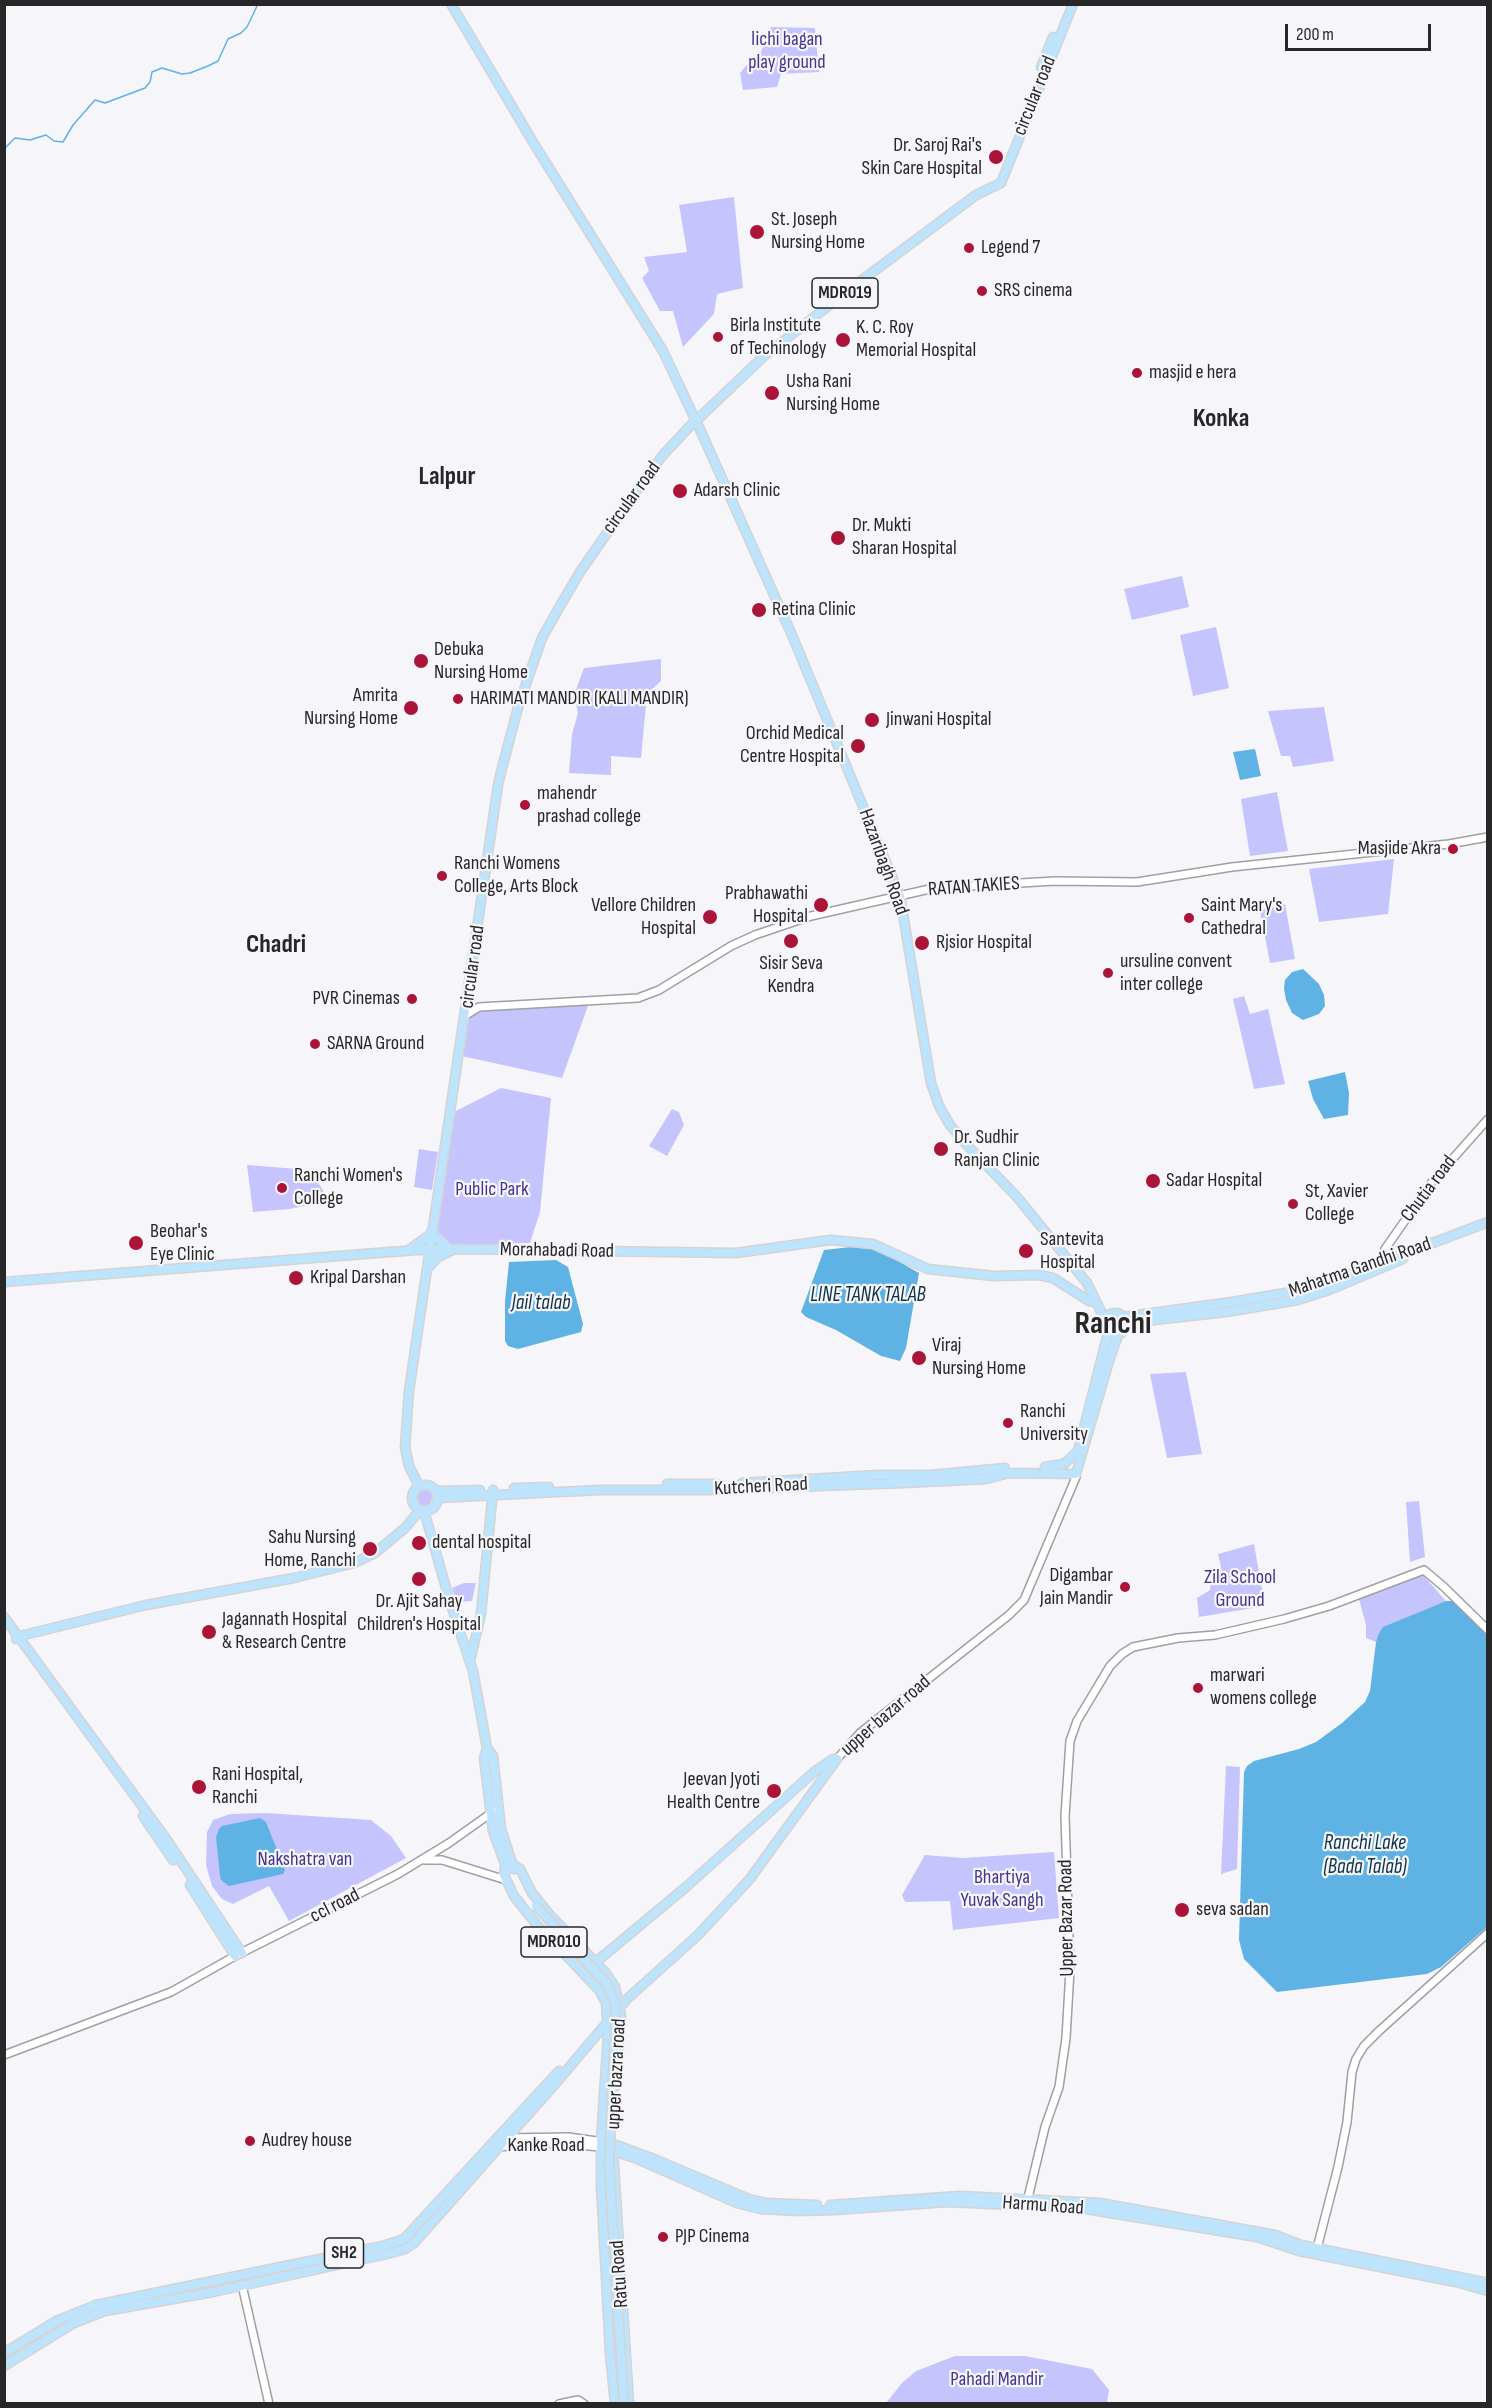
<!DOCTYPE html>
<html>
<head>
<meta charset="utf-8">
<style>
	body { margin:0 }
	#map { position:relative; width:1492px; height:2408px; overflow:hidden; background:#f6f6fa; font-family:"Sofia Sans Condensed",sans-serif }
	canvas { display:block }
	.frame { position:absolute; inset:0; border:6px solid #272728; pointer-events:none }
	.scale { position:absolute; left:1285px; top:24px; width:146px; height:27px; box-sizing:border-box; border:3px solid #272728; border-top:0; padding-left:8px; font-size:18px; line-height:21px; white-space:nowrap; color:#272728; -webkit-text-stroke:4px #f6f6fa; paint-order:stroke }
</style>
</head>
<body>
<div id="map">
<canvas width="1492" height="2408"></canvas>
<div class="frame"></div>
<div class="scale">200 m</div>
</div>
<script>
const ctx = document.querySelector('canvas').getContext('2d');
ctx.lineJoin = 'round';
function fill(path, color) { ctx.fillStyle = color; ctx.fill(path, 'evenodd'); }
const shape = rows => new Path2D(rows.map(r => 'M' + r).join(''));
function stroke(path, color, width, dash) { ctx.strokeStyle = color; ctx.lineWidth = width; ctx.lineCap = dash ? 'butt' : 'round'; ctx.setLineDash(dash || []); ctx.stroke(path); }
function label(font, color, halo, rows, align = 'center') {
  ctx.font = font + ' "Sofia Sans Condensed",sans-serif'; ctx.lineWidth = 4.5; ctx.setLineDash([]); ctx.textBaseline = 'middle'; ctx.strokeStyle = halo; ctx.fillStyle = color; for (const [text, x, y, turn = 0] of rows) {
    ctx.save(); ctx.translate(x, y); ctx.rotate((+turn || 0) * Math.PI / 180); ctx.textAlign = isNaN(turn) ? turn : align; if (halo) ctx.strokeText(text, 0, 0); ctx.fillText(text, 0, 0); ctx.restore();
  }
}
fill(shape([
	[771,27,815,28,819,72,781,74,777,87,743,90,740,73,753,57,754,69],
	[734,197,743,288,717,294,714,314,683,347,673,311,660,311,642,278,649,271,644,257,687,252,679,205],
	[1182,576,1189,607,1132,620,1124,589],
	[1216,627,1229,688,1193,696,1180,635],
	[661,659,661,681,647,694,641,758,611,756,611,775,569,773,572,734,578,713,574,695,584,668],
	[1324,707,1334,761,1293,767,1290,756,1281,756,1268,711],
	[1277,792,1288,851,1250,856,1241,799],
	[1394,859,1388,914,1319,922,1309,869],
	[1285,904,1295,959,1270,963,1260,910],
	[1244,996,1250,1014,1268,1009,1285,1084,1254,1089,1233,999],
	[589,1003,562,1078,462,1056,466,1016,478,1010],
	[501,1088,551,1098,540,1212,530,1243,450,1245,436,1230,454,1112],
	[672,1109,679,1112,684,1125,667,1156,649,1146],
	[419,1149,438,1152,432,1190,414,1187],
	[247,1165,310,1170,329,1200,290,1209,253,1212],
	[1186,1372,1202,1454,1167,1458,1150,1374],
	[424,1486,432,1493,433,1498,429,1505,422,1507,418,1501,417,1493,420,1487],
	[1419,1501,1425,1557,1410,1562,1406,1502],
	[1254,1544,1265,1606,1199,1617,1197,1598,1210,1590,1211,1580,1223,1576,1218,1554],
	[1423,1575,1446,1601,1384,1627,1378,1635,1376,1642,1366,1638,1366,1625,1359,1599],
	[464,1583,476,1583,472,1601,457,1602,452,1588],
	[1226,1766,1240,1767,1237,1869,1221,1874],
	[266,1813,371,1820,391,1836,406,1858,289,1921,269,1886,233,1904,222,1899,212,1886,206,1865,207,1832,213,1820,230,1814],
	[1054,1852,1059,1918,953,1930,950,1901,905,1902,902,1895,925,1855,963,1858],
	[955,2356,1025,2356,1092,2369,1109,2390,1107,2403,886,2403,902,2383,916,2371]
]), '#c5c4fd');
fill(shape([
	[1255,749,1261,776,1240,780,1233,752],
	[1303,969,1319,984,1324,995,1325,1006,1319,1014,1303,1020,1292,1013,1286,1000,1284,988,1285,980,1292,972],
	[1345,1072,1349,1093,1348,1115,1324,1119,1313,1099,1308,1081],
	[851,1247,879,1250,919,1273,906,1348,900,1361,881,1356,836,1330,806,1317,801,1312,824,1250],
	[556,1260,568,1267,583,1324,581,1332,518,1349,508,1346,505,1341,505,1301,509,1262],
	[1446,1601,1455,1601,1487,1635,1487,1927,1441,1967,1427,1974,1277,1992,1244,1959,1239,1940,1244,1772,1247,1766,1254,1761,1299,1749,1316,1742,1342,1723,1365,1702,1370,1691,1376,1642,1378,1635,1383,1627],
	[260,1818,266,1822,285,1870,283,1874,229,1886,221,1880,220,1876,216,1837,219,1829,222,1826]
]), '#5eb2e4');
stroke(shape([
	[4,149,15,138,30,140,46,135,54,141,63,142,73,125,95,100,105,103,145,88,150,82,152,72,162,68,182,74,190,73,208,66,218,61,228,39,241,33,247,27,258,4]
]), '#5eb2e4', 1.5);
const minor = shape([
	[466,1015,479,1007,638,998,659,990,731,946,755,935,811,916,934,888,1055,881,1137,882,1232,867,1449,844,1488,837],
	[1388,1263,1385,1249,1432,1182,1488,1119],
	[837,1759,860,1733,1009,1615,1024,1600,1076,1477,1075,1474],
	[424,1860,442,1860,506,1880],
	[4,2055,171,1992,235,1956,398,1874,449,1843,494,1811],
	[505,2138,568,2137,604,2142],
	[496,2147,554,2143,601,2147],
	[1027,2202,1045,2127,1059,2087,1066,2038,1070,1970,1065,1816,1070,1741,1077,1721,1110,1666,1122,1654,1133,1647,1178,1638,1215,1635,1284,1619,1329,1606,1424,1570,1444,1587,1488,1630],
	[1316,2252,1338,2167,1347,2122,1352,2072,1356,2059,1364,2046,1379,2031,1488,1933],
	[242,2285,269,2404],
	[559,2404,578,2400,584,2404]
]);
const major = shape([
	[451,4,536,147,663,351,694,417],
	[1041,67,1053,37],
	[699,418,763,357,850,289,976,195,1001,183,1073,4],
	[698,425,792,635,900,896,931,1083,939,1106,950,1125,965,1143,1017,1197,1087,1283,1105,1320],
	[431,1232,449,1249],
	[410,1249,431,1234],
	[428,1268,438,1257,451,1251],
	[4,1282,416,1250,457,1249,736,1253,830,1240,873,1244,928,1269,994,1276,1039,1275,1053,1278,1089,1301,1096,1302],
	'1104 1324a11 11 0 1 1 22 0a11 11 0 1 1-22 0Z',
	[1123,1317,1232,1302,1303,1290,1327,1283,1488,1222],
	[1126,1327,1145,1321,1226,1312,1298,1300,1329,1290,1403,1259],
	[1045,1467,1064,1464,1078,1451,1108,1333],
	[742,1483,877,1475,931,1475,1005,1468],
	[667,1484,717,1484],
	'412 1498a13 13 0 1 1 26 0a13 13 0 1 1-26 0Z',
	[419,1486,409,1466,405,1447,409,1391,498,785,502,768,519,704,542,638,560,606,580,572,641,484,663,455,692,424],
	[514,1488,549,1487],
	[436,1491,480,1490],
	[437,1498,600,1490,707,1490,905,1483,986,1479,1009,1473,1076,1474,1109,1361,1118,1335],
	[424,1511,451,1605,473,1671,487,1748,484,1758,493,1831,507,1870],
	[4,1617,167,1840,242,1953],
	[16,1639,20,1636,146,1605,294,1578,354,1563,375,1553,405,1528,420,1510],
	[470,1661,481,1614,493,1490],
	[487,1748,493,1756,501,1829,514,1869],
	[143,1816,173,1860],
	[512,1864,520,1869,532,1893,549,1914,605,1972,615,1987,621,2016,616,2086],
	[505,1867,504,1875,514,1896,537,1925,600,1991,606,2003,608,2034,601,2141,601,2184,610,2353,615,2404],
	[190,1885,235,1956],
	[596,1962,686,1887,814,1772,833,1759,837,1759],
	[613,2144,654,2159,749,2199,766,2203,817,2205],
	[601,2147,635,2158,737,2203,761,2209,798,2211,835,2210,947,2202,1080,2208,1257,2237,1299,2251,1456,2282,1488,2291],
	[613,2150,629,2404],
	[830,2205,960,2196,1100,2203,1275,2235,1301,2245,1488,2283],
	[4,2353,58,2320,96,2305,383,2246,404,2239,559,2071],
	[4,2366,72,2324,105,2311,213,2292,387,2254,405,2249,414,2243,555,2084,627,1999,698,1935,749,1880,837,1759]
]);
stroke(minor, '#a0a0a3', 10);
stroke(major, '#d4d4d4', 11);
stroke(minor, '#fff', 7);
stroke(major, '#bee3fc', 8);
const majorBridge = shape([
	[536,1906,606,1983,616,2005,609,2165,624,2404]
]);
stroke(majorBridge, '#d4d4d4', 11, []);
stroke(majorBridge, '#bee3fc', 8);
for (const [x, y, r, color] of [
	[996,157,8,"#aa1438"],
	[757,232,8,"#aa1438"],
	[969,248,6,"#aa1438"],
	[982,291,6,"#aa1438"],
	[718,337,6,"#aa1438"],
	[843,340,8,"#aa1438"],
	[1137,373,6,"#aa1438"],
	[772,393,8,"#aa1438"],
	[680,491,8,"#aa1438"],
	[838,538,8,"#aa1438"],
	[759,610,8,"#aa1438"],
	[421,661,8,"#aa1438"],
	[458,699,6,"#aa1438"],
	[411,708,8,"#aa1438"],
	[872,720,8,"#aa1438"],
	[858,746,8,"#aa1438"],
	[525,805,6,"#aa1438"],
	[1453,849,6,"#aa1438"],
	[442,876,6,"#aa1438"],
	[821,905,8,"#aa1438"],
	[710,917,8,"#aa1438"],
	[1189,918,6,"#aa1438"],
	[791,941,8,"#aa1438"],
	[922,943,8,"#aa1438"],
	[1108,973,6,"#aa1438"],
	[412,999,6,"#aa1438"],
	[315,1044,6,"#aa1438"],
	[941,1149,8,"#aa1438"],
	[1153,1181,8,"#aa1438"],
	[282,1188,6,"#aa1438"],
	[1293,1204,6,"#aa1438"],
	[136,1243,8,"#aa1438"],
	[1026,1251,8,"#aa1438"],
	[296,1278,8,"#aa1438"],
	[919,1358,8,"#aa1438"],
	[1008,1423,6,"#aa1438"],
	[419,1543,8,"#aa1438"],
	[370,1549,8,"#aa1438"],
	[419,1579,8,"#aa1438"],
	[1125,1587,6,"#aa1438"],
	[209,1632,8,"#aa1438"],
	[1198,1688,6,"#aa1438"],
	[199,1787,8,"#aa1438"],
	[774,1791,8,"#aa1438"],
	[1182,1910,8,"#aa1438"],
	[250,2141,6,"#aa1438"],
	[663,2237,6,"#aa1438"]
]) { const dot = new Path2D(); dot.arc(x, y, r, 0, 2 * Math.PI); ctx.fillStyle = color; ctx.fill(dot); stroke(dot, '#f6f6fa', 2); }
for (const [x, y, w] of [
	[845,293,66],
	[554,1942,66],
	[344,2253,39]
]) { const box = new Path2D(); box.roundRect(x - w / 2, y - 15, w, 30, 4.5); ctx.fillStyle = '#f6f6fa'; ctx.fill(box); stroke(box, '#272728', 1.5); }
label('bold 18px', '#272728', null, [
	["MDR019",845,293],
	["MDR010",554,1942],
	["SH2",344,2253]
]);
label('20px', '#43358d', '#f6f6fa', [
	["lichi bagan",787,40],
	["play ground",787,63],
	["Public Park",492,1190],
	["Zila School",1240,1578],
	["Ground",1240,1601],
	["Nakshatra van",305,1860],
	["Bhartiya",1002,1878],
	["Yuvak Sangh",1002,1901],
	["Pahadi Mandir",997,2380]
]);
label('20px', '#272728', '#f6f6fa', [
	["circular road",1035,96,-68],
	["circular road",632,498,-54],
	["Hazaribagh Road",883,862,70],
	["RATAN TAKIES",974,887,-4],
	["circular road",473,967,-82],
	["Chutia road",1429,1189,-53],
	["Morahabadi Road",557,1251,1],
	["Mahatma Gandhi Road",1360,1268,-19],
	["Kutcheri Road",761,1487,-3],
	["upper bazar road",886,1716,-41],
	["ccl road",335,1906,-27],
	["Upper Bazar Road",1067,1918,-91],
	["upper bazra road",617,2074,-87],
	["Kanke Road",546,2146],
	["Harmu Road",1043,2206,4],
	["Ratu Road",620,2274,-94]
]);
label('20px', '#272728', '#f6f6fa', [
	["Dr. Saroj Rai's",982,146,"right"],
	["Skin Care Hospital",982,169,"right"],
	["St. Joseph",771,220],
	["Nursing Home",771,243],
	["Legend 7",981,248],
	["SRS cinema",994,291],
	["Birla Institute",730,326],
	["of Techinology",730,349],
	["K. C. Roy",856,328],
	["Memorial Hospital",856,351],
	["masjid e hera",1149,373],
	["Usha Rani",786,382],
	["Nursing Home",786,405],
	["Adarsh Clinic",694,491],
	["Dr. Mukti",852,526],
	["Sharan Hospital",852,549],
	["Retina Clinic",772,610],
	["Debuka",434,650],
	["Nursing Home",434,673],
	["Amrita",398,696,"right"],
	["Nursing Home",398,719,"right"],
	["HARIMATI MANDIR (KALI MANDIR)",470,699],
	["Jinwani Hospital",886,720],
	["Orchid Medical",844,734,"right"],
	["Centre Hospital",844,757,"right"],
	["mahendr",537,794],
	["prashad college",537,817],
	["Masjide Akra",1441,849,"right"],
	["Ranchi Womens",454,864],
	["College, Arts Block",454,887],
	["Prabhawathi",808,894,"right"],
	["Hospital",808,917,"right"],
	["Vellore Children",696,906,"right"],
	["Hospital",696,929,"right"],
	["Saint Mary's",1201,906],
	["Cathedral",1201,929],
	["Rjsior Hospital",936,943],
	["ursuline convent",1120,962],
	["inter college",1120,985],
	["Sisir Seva",791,964,"center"],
	["Kendra",791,987,"center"],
	["PVR Cinemas",400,999,"right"],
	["SARNA Ground",327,1044],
	["Dr. Sudhir",954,1138],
	["Ranjan Clinic",954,1161],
	["Ranchi Women's",294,1176],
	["College",294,1199],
	["Sadar Hospital",1166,1181],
	["St, Xavier",1305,1192],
	["College",1305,1215],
	["Beohar's",150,1232],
	["Eye Clinic",150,1255],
	["Santevita",1040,1240],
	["Hospital",1040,1263],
	["Kripal Darshan",310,1278],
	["Viraj",932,1346],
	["Nursing Home",932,1369],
	["Ranchi",1020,1412],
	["University",1020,1435],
	["Sahu Nursing",356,1538,"right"],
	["Home, Ranchi",356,1561,"right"],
	["dental hospital",432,1543],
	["Digambar",1113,1576,"right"],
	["Jain Mandir",1113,1599,"right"],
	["Dr. Ajit Sahay",419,1602,"center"],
	["Children's Hospital",419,1625,"center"],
	["Jagannath Hospital",222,1620],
	["& Research Centre",222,1643],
	["marwari",1210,1676],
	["womens college",1210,1699],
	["Rani Hospital,",212,1775],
	["Ranchi",212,1798],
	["Jeevan Jyoti",760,1780,"right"],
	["Health Centre",760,1803,"right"],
	["seva sadan",1196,1910],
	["Audrey house",262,2141],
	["PJP Cinema",675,2237]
], 'left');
label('italic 21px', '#0e3348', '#f6f6fa', [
	["LINE TANK TALAB",868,1296],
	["Jail talab",541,1304],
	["Ranchi Lake",1365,1844],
	["(Bada Talab)",1365,1868]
]);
label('bold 26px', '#272728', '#f6f6fa', [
	["Konka",1221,419],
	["Lalpur",447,477],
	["Chadri",276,945]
]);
label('bold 32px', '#272728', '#f6f6fa', [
	["Ranchi",1113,1325]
]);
</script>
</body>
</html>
